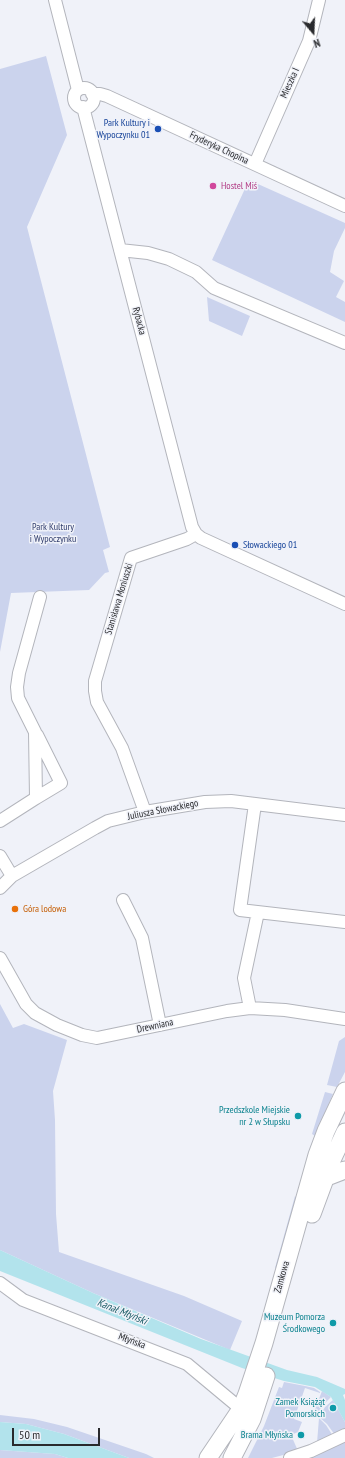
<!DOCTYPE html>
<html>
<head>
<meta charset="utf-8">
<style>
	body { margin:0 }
	#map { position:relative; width:345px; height:1458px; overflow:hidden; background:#f0f2f9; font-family:"PT Sans Narrow",sans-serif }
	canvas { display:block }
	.north { position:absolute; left:293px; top:12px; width:40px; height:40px; -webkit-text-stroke:3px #f0f2f9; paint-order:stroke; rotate:161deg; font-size:11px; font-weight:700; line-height:16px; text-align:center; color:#292a2d }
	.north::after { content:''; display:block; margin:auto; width:14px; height:18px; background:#292a2d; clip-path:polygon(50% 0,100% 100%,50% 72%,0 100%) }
	.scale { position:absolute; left:12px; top:1428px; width:88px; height:18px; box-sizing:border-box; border:2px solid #292a2d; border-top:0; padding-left:5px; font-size:12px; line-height:14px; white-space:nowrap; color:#292a2d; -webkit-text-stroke:3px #f0f2f9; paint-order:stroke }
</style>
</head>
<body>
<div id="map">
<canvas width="345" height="1458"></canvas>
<div class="north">N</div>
<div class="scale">50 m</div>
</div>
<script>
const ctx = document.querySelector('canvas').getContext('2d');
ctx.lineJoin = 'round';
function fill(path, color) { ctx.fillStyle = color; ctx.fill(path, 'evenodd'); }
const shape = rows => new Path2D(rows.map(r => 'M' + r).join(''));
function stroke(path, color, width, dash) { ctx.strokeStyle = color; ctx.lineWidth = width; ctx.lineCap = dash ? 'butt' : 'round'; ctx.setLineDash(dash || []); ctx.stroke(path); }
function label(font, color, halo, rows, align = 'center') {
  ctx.font = font + ' "PT Sans Narrow",sans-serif'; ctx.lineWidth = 3; ctx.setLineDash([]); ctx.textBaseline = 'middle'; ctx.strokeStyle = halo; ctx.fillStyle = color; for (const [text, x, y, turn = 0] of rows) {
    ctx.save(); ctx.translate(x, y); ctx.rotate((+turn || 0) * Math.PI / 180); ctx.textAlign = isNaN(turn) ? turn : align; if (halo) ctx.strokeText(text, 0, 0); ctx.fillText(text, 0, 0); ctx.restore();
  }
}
fill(shape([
	[46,56,67,135,27,227,110,547,103,550,109,572,105,573,89,590,11,593,0,652,0,69],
	[249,180,345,223,345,228,334,251,330,272,344,281,336,297,345,302,345,322,212,260],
	[207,297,250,316,242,336,209,321],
	[0,1004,13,1028,24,1024,67,1040,53,1091,55,1120,56,1214,59,1252,184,1296,242,1321,230,1350,93,1293,0,1250],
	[345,1037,345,1072,337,1087,327,1085,339,1041],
	[325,1092,333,1094,315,1136,312,1134],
	[295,1196,298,1200,279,1267,275,1268],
	[284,1382,305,1386,314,1388,320,1392,320,1393,305,1388,294,1419,302,1422,298,1432,291,1435,298,1451,272,1458,248,1458,264,1426,279,1387,282,1388],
	[322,1391,331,1397,325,1403,318,1413,316,1414,314,1412],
	[333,1400,345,1422,345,1429,335,1435,327,1424,319,1417,325,1407],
	[0,1415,34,1419,67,1427,146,1454,154,1458,129,1458,64,1434,26,1424,0,1422],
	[319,1418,326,1425,333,1436,317,1443],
	[345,1439,345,1458,300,1458],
	[0,1450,55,1454,68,1458,0,1458]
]), '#cbd3ed');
fill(shape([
	[0,1250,93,1293,201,1339,287,1370,317,1377,345,1389,345,1394,343,1395,345,1400,345,1422,331,1397,315,1387,284,1381,242,1368,0,1271],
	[0,1422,26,1424,64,1434,129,1458,68,1458,55,1454,0,1450]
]), '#b2e3ec');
const street = shape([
	[55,0,78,90],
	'74 98a10 10 0 1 1 20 0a10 10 0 1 1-20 0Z',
	[92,94,100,94,107,96,345,206],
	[83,107,192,527,196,534,201,538,345,604],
	[255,164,309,41,319,0],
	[120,250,148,253,169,259,196,272,214,288,345,343],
	[36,798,61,783,37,735],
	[255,804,240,910,345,922],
	[145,812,122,748,97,702,95,691,95,681,131,558,187,539,196,534],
	[0,821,36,798,35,732,18,698,17,687,19,673,40,597],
	[0,856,12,876],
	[0,888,12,876,95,828,108,821,145,812,205,802,231,801,345,815],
	[123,900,142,938,160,1025],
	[0,958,26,1004,35,1013,57,1025,82,1035,97,1038,227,1011,250,1008,285,1010,345,1019],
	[250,1008,244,978,258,912],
	[0,1283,23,1300,187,1364,247,1414],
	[290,1458,311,1451,345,1435]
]);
const secondary = shape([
	[324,1178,345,1170],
	[312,1214,332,1160,345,1132],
	[208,1458,241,1409,247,1394,264,1343,317,1155,326,1131,345,1091],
	[232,1458,252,1419,266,1376]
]);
stroke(street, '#b3b5bc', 14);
stroke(secondary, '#b3b5bc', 19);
stroke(street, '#fff', 12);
stroke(secondary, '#fff', 17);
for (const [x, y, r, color] of [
	[158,129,4,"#1a4fb4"],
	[213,186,4,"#d1479c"],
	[235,545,4,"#1a4fb4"],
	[15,909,4,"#e8710a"],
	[298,1116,4,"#0f9aa8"],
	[333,1323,4,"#0f9aa8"],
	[333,1408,4,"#0f9aa8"],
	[301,1435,4,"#0f9aa8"]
]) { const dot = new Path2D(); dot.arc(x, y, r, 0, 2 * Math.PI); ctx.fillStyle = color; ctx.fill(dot); stroke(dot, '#f0f2f9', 1.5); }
label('10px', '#292a2d', '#f0f2f9', [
	["Mieszka I",290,83,-66],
	["Fryderyka Chopina",219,148,25],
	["Rybacka",139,321,75],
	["Stanisława Moniuszki",119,599,-73],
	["Juliusza Słowackiego",163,810,-11],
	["Drewniana",155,1026,-12],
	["Zamkowa",282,1277,-74],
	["Młyńska",132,1341,21]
]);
label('10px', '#164399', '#f0f2f9', [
	["Park Kultury i",150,123],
	["Wypoczynku 01",150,135],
	["Słowackiego 01",243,545,"left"]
], 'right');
label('10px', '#b23c85', '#f0f2f9', [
	["Hostel Miś",221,186]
], 'left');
label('10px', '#323e6d', '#f0f2f9', [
	["Park Kultury",53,527],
	["i Wypoczynku",53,539]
]);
label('10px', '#c56008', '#f0f2f9', [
	["Góra lodowa",23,909]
], 'left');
label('10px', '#0d838f', '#f0f2f9', [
	["Przedszkole Miejskie",290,1110],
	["nr 2 w Słupsku",290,1122],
	["Muzeum Pomorza",325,1317],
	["Środkowego",325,1329],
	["Zamek Książąt",325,1402],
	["Pomorskich",325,1414],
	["Brama Młyńska",293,1435]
], 'right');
label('italic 11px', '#20616a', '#f0f2f9', [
	["Kanał Młyński",122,1312,22]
]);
</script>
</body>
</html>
